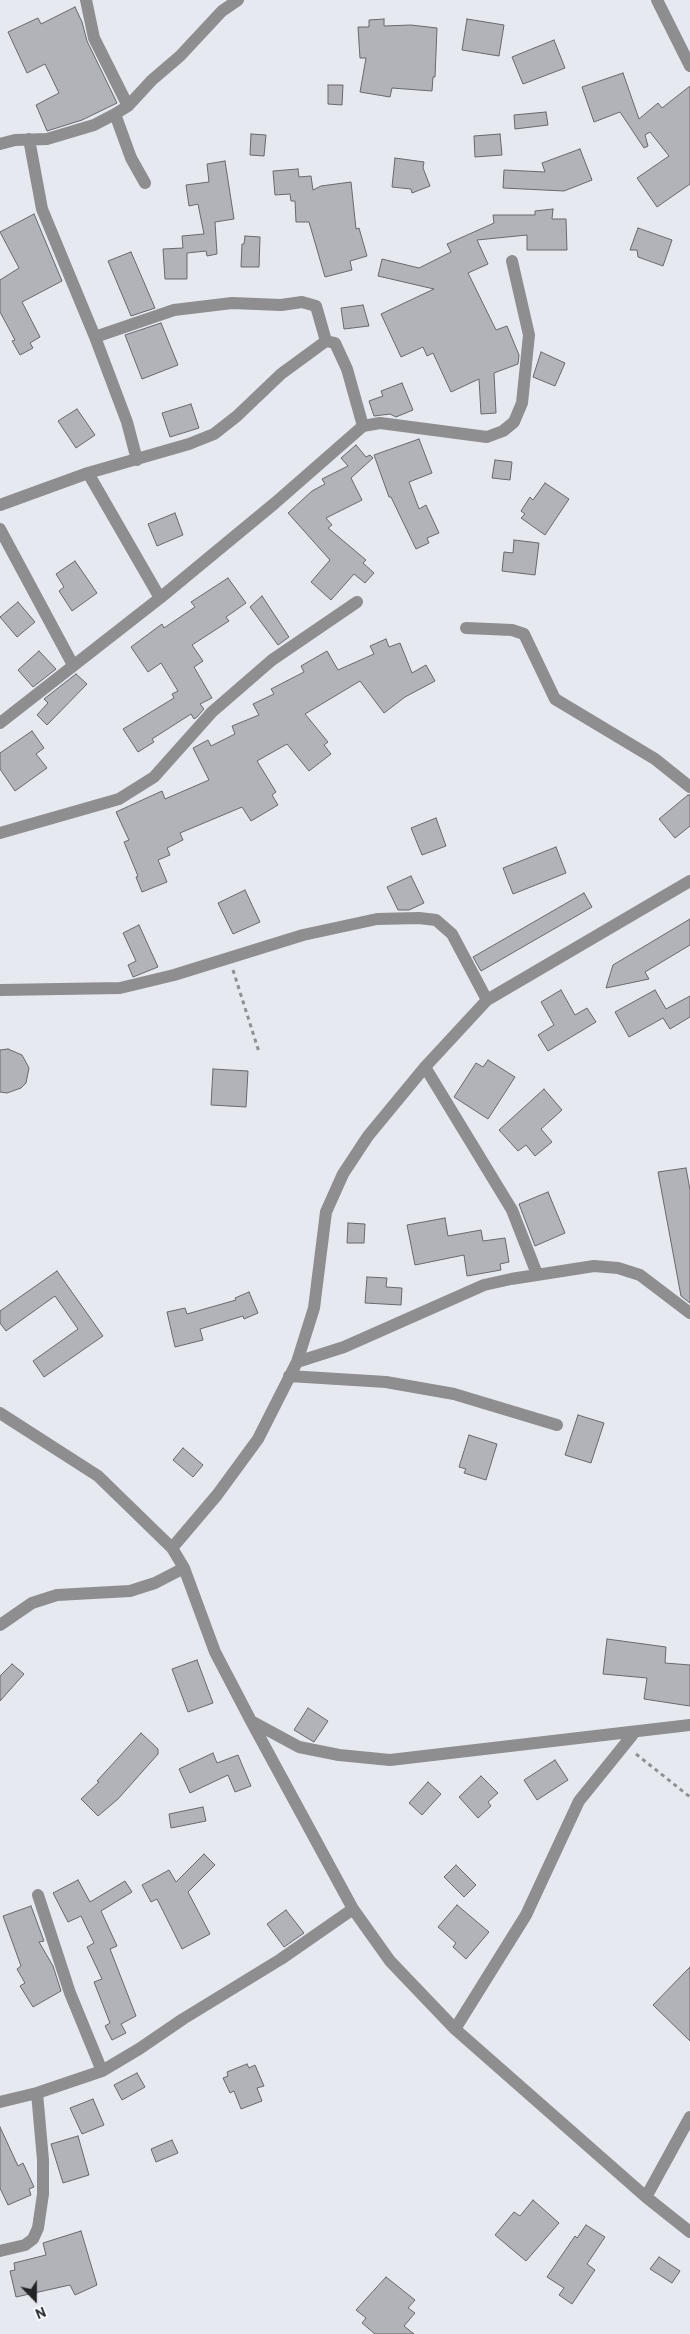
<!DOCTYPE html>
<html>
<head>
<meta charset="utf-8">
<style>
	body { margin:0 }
	#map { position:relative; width:690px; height:2334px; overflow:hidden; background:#e6e9ef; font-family:Cabin,sans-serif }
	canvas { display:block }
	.north { position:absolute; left:10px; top:2274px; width:50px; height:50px; -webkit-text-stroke:4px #f4f7fd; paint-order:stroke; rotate:158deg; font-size:14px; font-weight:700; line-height:20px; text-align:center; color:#232426 }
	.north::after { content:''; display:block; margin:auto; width:18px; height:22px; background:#232426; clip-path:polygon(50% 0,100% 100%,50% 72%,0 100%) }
</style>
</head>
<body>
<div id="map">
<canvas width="690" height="2334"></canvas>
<div class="north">N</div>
</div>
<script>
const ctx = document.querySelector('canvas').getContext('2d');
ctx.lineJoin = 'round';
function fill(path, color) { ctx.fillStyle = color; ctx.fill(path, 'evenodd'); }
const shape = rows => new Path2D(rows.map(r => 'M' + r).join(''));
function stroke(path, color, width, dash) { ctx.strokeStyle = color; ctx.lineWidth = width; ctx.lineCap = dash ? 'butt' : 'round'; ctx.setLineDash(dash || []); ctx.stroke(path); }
const building = shape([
	[75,7,82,22,87,41,117,103,82,120,47,131,36,105,59,93,45,64,27,73,8,32,38,18,41,24,75,7],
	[384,19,384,26,411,25,437,28,435,77,433,77,432,91,392,88,390,97,360,92,366,58,360,58,358,27,369,27,369,20,384,19],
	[467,19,504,25,499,56,462,50,467,19],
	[554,40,565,68,523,84,512,57,554,40],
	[623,73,639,119,658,103,662,108,690,86,690,184,657,207,637,178,669,156,650,132,645,135,648,146,644,148,620,112,594,122,582,87,623,73],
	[328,85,343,85,342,105,328,104,328,85],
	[546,112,548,125,515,129,514,115,546,112],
	[251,134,266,135,264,156,250,155,251,134],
	[500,134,502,155,475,157,474,136,500,134],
	[580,149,592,180,564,191,503,188,504,170,545,172,542,163,580,149],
	[395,158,424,162,423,168,430,186,412,193,411,189,392,187,395,158],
	[225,161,234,219,215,222,217,254,207,256,206,251,187,253,187,279,165,279,163,249,183,248,182,236,204,234,198,204,189,206,186,185,209,182,207,164,225,161],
	[298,169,299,177,311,176,313,190,321,186,351,182,356,229,359,228,367,256,350,261,352,270,325,277,309,222,296,222,295,201,291,201,290,194,275,195,273,171,298,169],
	[553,209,552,219,566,219,567,250,527,250,527,235,477,240,488,264,468,273,496,330,507,326,519,355,518,364,494,373,496,413,481,414,479,379,451,392,433,353,427,356,423,347,401,357,381,314,434,289,378,276,382,259,419,268,451,252,447,244,494,223,493,215,535,215,535,211,553,209],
	[34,214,62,281,22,302,40,337,30,343,33,348,20,355,12,341,15,340,0,312,0,280,19,268,0,232,34,214],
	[638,228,672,240,663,266,638,257,637,250,630,250,638,228],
	[245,236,260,237,259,267,241,267,242,244,244,244,245,236],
	[131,252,155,308,131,316,108,261,131,252],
	[363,305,369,326,344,329,341,308,363,305],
	[161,323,178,365,142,379,125,335,161,323],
	[541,352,565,363,555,386,533,377,541,352],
	[402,383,413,410,396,417,390,414,374,416,369,401,383,396,381,391,402,383],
	[191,404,199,428,170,437,162,413,191,404],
	[77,409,95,435,76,448,58,421,77,409],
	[419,439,432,473,409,482,419,509,426,505,439,533,427,538,429,543,416,549,391,497,389,497,374,455,419,439],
	[356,445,366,457,370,455,373,458,351,478,362,500,326,518,332,525,328,528,366,560,363,563,374,573,365,583,354,574,331,600,311,582,330,560,288,513,312,491,325,484,322,479,348,466,341,458,356,445],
	[495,460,512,462,510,480,492,478,495,460],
	[545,483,569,499,545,535,521,518,525,514,521,511,530,497,533,500,545,483],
	[175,513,183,535,157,546,148,524,175,513],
	[514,540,539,543,535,575,502,571,504,552,513,553,514,540],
	[75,561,97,593,72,611,59,591,64,587,56,574,75,561],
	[228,578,246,603,226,617,229,621,192,645,203,661,194,667,212,698,200,704,204,709,197,717,194,719,191,714,152,739,154,742,138,752,123,729,174,698,172,694,178,691,161,663,148,672,131,647,162,624,164,628,195,607,191,602,228,578],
	[262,596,289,637,278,645,250,607,262,596],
	[18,602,35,622,17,637,0,617,18,602],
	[386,639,389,647,400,643,412,673,426,665,435,681,405,697,384,713,360,681,305,714,328,742,324,745,331,754,309,771,287,744,257,761,276,792,272,795,278,805,251,821,242,807,180,833,183,840,167,848,170,855,158,860,167,882,142,892,136,877,138,876,124,842,129,840,116,812,162,791,165,799,209,780,193,748,208,740,211,746,235,734,232,726,259,715,253,704,274,694,271,689,304,672,301,666,327,651,338,670,374,654,370,646,386,639],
	[39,651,56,669,33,687,18,670,39,651],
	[76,674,87,684,47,725,37,715,48,703,44,699,76,674],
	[32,731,44,748,36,754,47,768,15,791,0,769,0,753,32,731],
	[688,795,690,795,690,826,675,838,659,819,688,795],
	[436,818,446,846,422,855,411,828,436,818],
	[556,847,566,873,513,894,503,868,556,847],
	[411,876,424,903,409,910,398,910,387,887,411,876],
	[245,890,260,922,233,934,218,903,245,890],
	[584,893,592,907,481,971,473,957,584,893],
	[690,919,690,945,645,972,649,979,606,988,613,965,690,919],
	[139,925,158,967,133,977,128,965,136,961,123,933,139,925],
	[561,990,575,1015,587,1008,596,1022,548,1051,538,1035,554,1025,541,1002,561,990],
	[655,990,666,1009,690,996,690,1017,670,1029,663,1018,629,1037,615,1012,655,990],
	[8,1049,22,1055,29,1068,26,1083,21,1088,7,1093,0,1092,0,1050,8,1049],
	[488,1060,515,1077,488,1119,454,1097,476,1063,483,1067,488,1060],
	[213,1069,248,1071,246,1107,211,1105,213,1069],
	[544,1089,562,1110,541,1129,552,1142,535,1156,526,1145,518,1151,499,1130,544,1089],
	[686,1168,690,1190,690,1303,681,1296,658,1172,686,1168],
	[548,1192,565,1233,535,1246,519,1204,548,1192],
	[445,1218,448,1236,481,1230,483,1241,505,1238,509,1262,500,1264,501,1270,467,1276,464,1255,415,1265,407,1225,445,1218],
	[348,1223,365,1224,364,1243,347,1243,348,1223],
	[57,1271,103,1336,44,1377,33,1361,78,1329,55,1296,6,1331,0,1323,0,1311,57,1271],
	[367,1277,387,1278,386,1287,402,1288,401,1305,365,1303,367,1277],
	[249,1292,258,1313,244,1319,243,1316,200,1329,203,1340,175,1347,167,1312,185,1308,187,1314,236,1300,235,1298,249,1292],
	[578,1415,604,1423,591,1463,565,1455,578,1415],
	[469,1435,497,1444,486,1480,464,1473,466,1469,459,1467,469,1435],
	[183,1448,203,1465,193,1477,173,1460,183,1448],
	[607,1639,666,1647,665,1663,690,1665,690,1706,644,1699,647,1678,603,1674,607,1639],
	[197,1660,213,1703,188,1712,172,1669,197,1660],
	[12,1664,24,1674,0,1701,0,1676,12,1664],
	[308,1708,328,1721,314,1742,294,1730,308,1708],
	[141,1733,158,1749,158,1754,118,1799,98,1816,81,1799,99,1782,97,1781,141,1733],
	[213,1753,217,1763,238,1755,251,1786,235,1792,228,1775,190,1793,179,1769,213,1753],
	[555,1760,568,1780,537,1800,524,1780,555,1760],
	[481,1776,498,1793,488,1802,491,1806,478,1818,459,1797,481,1776],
	[428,1782,441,1794,422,1815,409,1803,428,1782],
	[203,1807,206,1821,171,1828,169,1814,203,1807],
	[204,1854,215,1865,188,1892,210,1934,182,1949,157,1899,151,1902,142,1885,169,1870,176,1882,204,1854],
	[456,1865,476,1885,464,1897,444,1877,456,1865],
	[78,1880,90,1902,125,1881,132,1892,101,1911,117,1946,110,1949,136,2016,121,2024,126,2033,112,2040,105,2026,110,2023,94,1982,102,1979,87,1947,94,1943,81,1916,68,1922,53,1893,78,1880],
	[457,1905,489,1932,466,1959,453,1947,456,1943,438,1927,457,1905],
	[31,1906,44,1941,39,1942,53,1966,61,1991,33,2007,20,1986,25,1983,17,1969,21,1966,3,1916,31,1906],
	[286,1910,304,1933,284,1947,267,1924,286,1910],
	[690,1967,690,2041,653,2005,690,1967],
	[247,2064,249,2068,255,2065,264,2086,257,2088,262,2101,241,2109,234,2091,230,2093,223,2078,228,2076,227,2072,247,2064],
	[137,2073,145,2087,122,2100,114,2085,137,2073],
	[93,2099,104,2125,82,2134,70,2108,93,2099],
	[0,2127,18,2166,23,2163,34,2187,29,2189,31,2195,8,2205,0,2188,0,2127],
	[78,2136,89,2175,63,2183,51,2144,78,2136],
	[172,2140,178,2153,156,2162,151,2149,172,2140],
	[533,2200,559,2223,526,2261,495,2235,514,2212,520,2216,533,2200],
	[586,2225,605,2237,587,2264,595,2270,572,2304,559,2295,564,2288,547,2277,575,2236,577,2238,586,2225],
	[81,2231,97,2285,75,2295,70,2285,16,2297,10,2271,15,2270,14,2263,46,2255,43,2243,81,2231],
	[659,2257,680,2271,672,2283,650,2269,659,2257],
	[386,2277,415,2300,408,2308,415,2313,404,2326,414,2334,375,2334,362,2323,366,2318,356,2310,386,2277]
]);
fill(building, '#b2b3b9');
stroke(building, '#68686e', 1);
stroke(shape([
	[233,970,259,1052],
	[636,1754,690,1797]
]), '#8e9094', 3, [4, 4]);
stroke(shape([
	[86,0,94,38,128,106],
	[657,0,690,66],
	[115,114,131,158,145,183],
	[29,139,42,209,95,337,127,422,137,460],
	[0,144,15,140,47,139,94,125,115,114,128,106,152,80,180,56,222,11,238,0],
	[95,337,174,310,232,303,281,305,302,302,316,306,326,341],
	[88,473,160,598],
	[0,505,88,473,189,444,214,434,237,416,281,374,326,341,335,343,347,369,363,426],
	[0,529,73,665],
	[466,628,512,630,524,634,555,699,655,759,690,787],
	[0,723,160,598,275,503,363,426,380,423,487,437,503,431,514,422,522,403,529,335,512,261],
	[0,833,119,799,154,777,212,712,272,660,357,602],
	[0,990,120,988,174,975,303,935,377,919,419,918,436,920,452,934,487,1000],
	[425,1067,512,1210,537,1274],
	[297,1362,344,1347,484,1285,511,1279,594,1266,618,1268,640,1275,690,1313],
	[289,1376,386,1382,454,1394,557,1425],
	[0,1413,98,1476,172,1548,184,1568,215,1652,251,1721,353,1909,390,1961,455,2029,646,2197,690,2232],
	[172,1548,217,1495,258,1439,297,1362,314,1308,326,1212,343,1174,368,1136,425,1067,487,1000,690,881],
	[0,1625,32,1603,57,1595,130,1591,155,1583,184,1568],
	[251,1721,299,1747,339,1755,390,1760,690,1725],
	[38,1895,70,1993,102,2071],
	[455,2029,526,1915,579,1801,634,1733],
	[0,2102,37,2093,102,2071,139,2049,183,2019,281,1959,353,1909],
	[646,2197,690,2117],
	[0,2251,25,2245,33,2239,38,2228,43,2194,43,2160,37,2093]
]), '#8e8d8f', 12);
</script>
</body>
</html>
